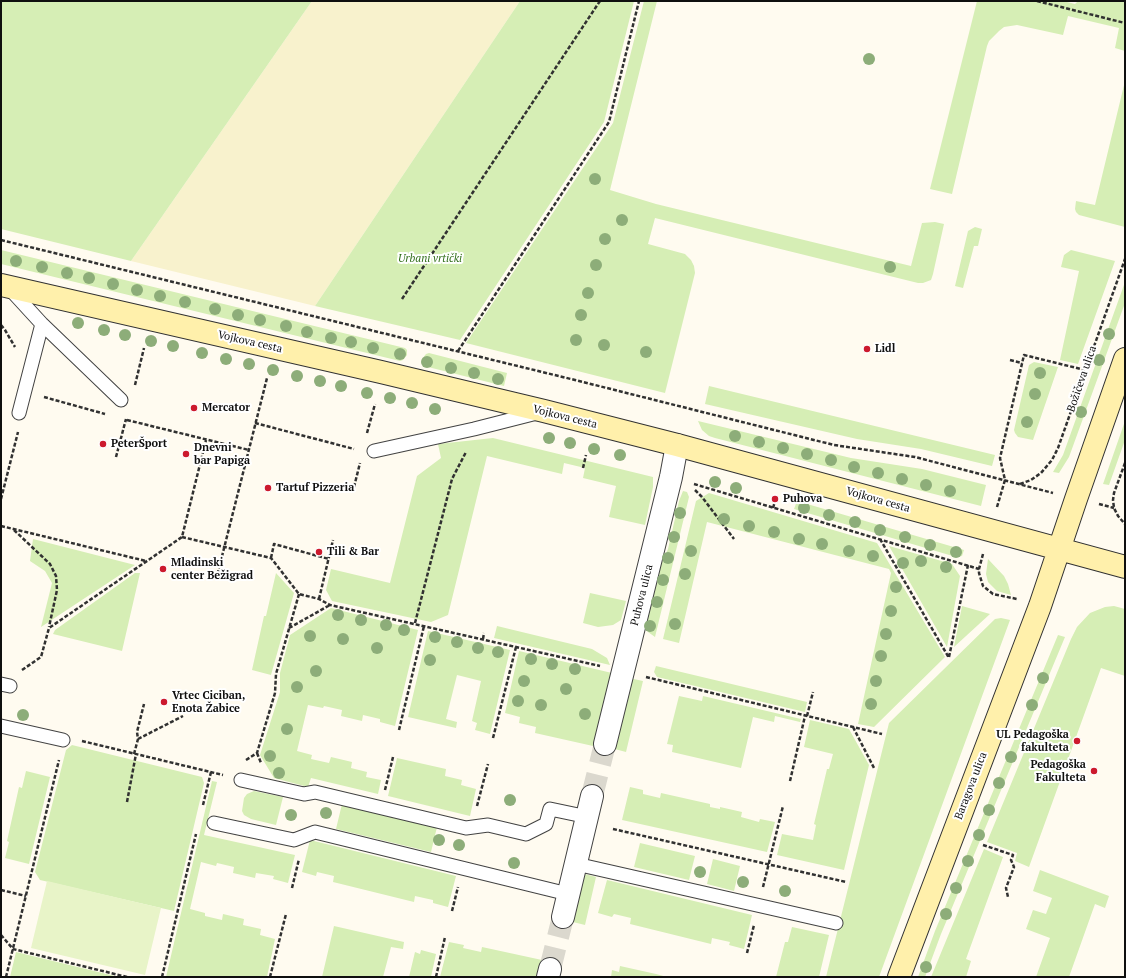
<!DOCTYPE html>
<html>
<head>
<meta charset="utf-8">
<style>
	body { margin:0 }
	#map { position:relative; width:1126px; height:978px; overflow:hidden; background:#fffbf0; font-family:"PT Serif",serif }
	canvas { display:block }
	.frame { position:absolute; inset:0; border:2px solid #0f0f0f; pointer-events:none }
</style>
</head>
<body>
<div id="map">
<canvas width="1126" height="978"></canvas>
<div class="frame"></div>
</div>
<script>
const ctx = document.querySelector('canvas').getContext('2d');
ctx.lineJoin = 'round';
function fill(path, color) { ctx.fillStyle = color; ctx.fill(path, 'evenodd'); }
const shape = rows => new Path2D(rows.map(r => 'M' + r).join(''));
function stroke(path, color, width, dash) { ctx.strokeStyle = color; ctx.lineWidth = width; ctx.lineCap = dash ? 'butt' : 'round'; ctx.setLineDash(dash || []); ctx.stroke(path); }
function label(font, color, halo, rows, align = 'center') {
  ctx.font = font + ' "PT Serif",serif'; ctx.lineWidth = 4; ctx.setLineDash([]); ctx.textBaseline = 'middle'; ctx.strokeStyle = halo; ctx.fillStyle = color; for (const [text, x, y, turn = 0] of rows) {
    ctx.save(); ctx.translate(x, y); ctx.rotate((+turn || 0) * Math.PI / 180); ctx.textAlign = isNaN(turn) ? turn : align; if (halo) ctx.strokeText(text, 0, 0); ctx.fillText(text, 0, 0); ctx.restore();
  }
}
fill(shape([
	[312,1,520,1,315,306,131,261]
]), '#f8f2cd');
fill(shape([
	[1,1,312,1,131,261,1,229],
	[520,1,634,1,604,122,460,340,315,306],
	[644,1,657,1,610,190,656,204,911,266,922,223,935,222,944,224,933,274,931,280,923,283,918,283,655,218,648,244,685,254,691,260,694,266,695,273,665,393,466,343,613,123],
	[977,1,1063,1,1075,4,1078,1,1125,1,1125,51,1115,48,1119,28,1068,16,1063,35,1017,25,1004,27,999,31,989,41,987,46,952,194,930,189],
	[1125,81,1125,227,1079,215,1076,212,1075,209,1076,201,1095,205],
	[975,227,982,229,978,246,974,246,963,288,955,286,968,231],
	[1,250,405,348,407,350,407,355,403,360,400,361,1,264],
	[1071,250,1115,261,1078,364,1060,360,1079,271,1061,267,1064,255],
	[1125,282,1125,303,1069,457,1059,473,1053,472,1063,455],
	[429,353,507,373,504,386,424,366,422,359,426,354],
	[1034,362,1058,367,1033,440,1018,437,1015,433,1014,430,1029,365],
	[709,386,995,455,992,466,921,449,857,439,705,404],
	[698,421,851,458,922,469,986,485,981,506,715,438,709,436,702,430],
	[1125,421,1125,440,1109,485,1103,484],
	[493,438,653,477,653,487,645,525,609,517,616,486,583,478,585,468,564,463,562,474,487,456,448,615,431,622,332,601,326,590,331,569,390,583,417,476,441,458,438,444],
	[683,491,687,492,689,497,655,637,648,632,646,623,658,571,668,549,679,501],
	[709,493,877,543,945,657,874,727,858,724,891,573,889,569,707,522,679,643,663,639,696,501],
	[797,501,964,550,962,556,956,557,794,509],
	[33,539,135,565,41,627,52,583,45,571,30,561],
	[889,546,952,564,960,576,947,647],
	[988,559,1004,576,1008,584,1011,595,997,591,988,582,986,574],
	[135,573,140,573,122,651,53,634,55,630],
	[276,573,294,593,271,675,252,670,264,616,266,616],
	[590,593,626,601,621,620,613,625,598,627,583,623],
	[962,606,990,614,954,647],
	[1114,606,1125,609,1125,676,1101,668,1029,867,1015,861,1017,853,987,842,1071,639,1077,627,1090,613,1105,607],
	[331,608,418,630,395,726,380,722,380,719,363,715,362,721,341,716,342,710,324,706,323,708,308,705,297,751,312,755,311,759,329,763,331,757,352,762,351,768,367,772,366,777,381,780,378,794,311,778,308,787,274,778,260,755,280,692,280,673,290,635],
	[1001,618,1010,620,879,977,826,977,889,723,995,619],
	[497,626,592,649,607,658,610,665,494,638],
	[428,631,510,650,490,734,475,730,477,723,472,721,481,681,457,675,446,719,457,722,456,728,408,717],
	[1058,635,1065,637,941,934,925,977,918,977,935,931],
	[519,651,612,673,593,746,535,733,536,727,519,723,520,717,505,713],
	[656,666,807,702,805,712,657,677,654,672],
	[629,678,643,681,626,752,611,748],
	[679,696,702,701,703,696,801,719,800,722,775,716,774,722,753,717,741,768,672,752,673,745,667,744],
	[810,720,849,729,869,765,844,870,777,855,782,834,813,840,816,825,814,824,827,769,829,769,833,754,804,747],
	[72,745,202,777,204,783,174,911,40,880,35,872,66,750],
	[397,758,446,769,445,776,462,780,461,785,476,789,470,816,388,796],
	[26,771,50,777,29,864,5,858,9,842,7,841,19,787,22,788],
	[212,781,217,782,204,835,295,855,288,883,273,879,274,876,256,873,255,878,233,873,234,867,217,863,216,866,201,862,190,909,205,913,205,916,222,920,223,914,244,919,243,925,261,929,260,935,275,939,267,977,166,977],
	[630,787,643,790,643,794,660,798,661,793,710,804,710,807,720,809,720,807,742,812,741,817,759,822,760,819,775,822,767,852,622,820],
	[254,791,283,797,276,825,251,819,244,815,242,811,244,798,247,794],
	[342,804,437,827,431,852,336,829],
	[310,840,456,876,448,907,433,903,433,900,415,896,414,902,333,882,334,876,317,872,316,876,302,872],
	[640,843,695,856,689,880,634,867],
	[984,849,1003,857,966,959,971,961,966,977,931,977],
	[713,859,740,866,734,891,707,884],
	[1040,870,1109,896,1105,908,1095,904,1069,977,1036,977,1050,938,1026,929,1033,910,1046,914,1052,898,1033,891],
	[581,873,596,877,585,925,569,921],
	[607,880,752,915,744,949,729,945,730,942,712,938,711,944,630,924,631,918,614,914,612,917,598,913],
	[334,926,404,942,403,949,391,947,383,977,322,977],
	[792,927,829,935,819,977,776,977,785,942,788,942],
	[449,942,464,945,463,948,481,952,482,947,542,960,538,977,440,977],
	[421,950,436,954,431,977,409,977,415,952,420,954],
	[16,952,119,977,10,977],
	[620,966,656,974,667,977,611,977,612,970,619,972]
]), '#d6eeb5');
fill(shape([
	[47,881,161,908,145,975,31,948]
]), '#e8f4c8');
stroke(shape([
	[592,796,605,744],
	[550,969,563,917]
]), '#dbd8ce', 22, [22, 11]);
const lane = shape([
	[9,288,42,324,121,400],
	[19,413,42,324],
	[374,451,474,429,537,413],
	[1,684,10,686],
	[1,726,63,740],
	[241,780,304,794,315,792,466,828,488,825,526,834,546,824,550,809,588,817],
	[214,823,294,840,315,832,568,894],
	[576,864,836,923]
]);
const street = shape([
	[605,744,671,477,677,445],
	[563,917,592,796],
	[548,977,550,969]
]);
const secondary = shape([
	[1,285,381,372,544,411,677,445,1125,567],
	[899,977,1040,606,1076,499,1125,359]
]);
stroke(lane, '#424242', 15);
stroke(street, '#424242', 24);
stroke(secondary, '#313131', 24);
stroke(shape([
	[1037,1,1125,23],
	[1,240,575,380,834,445,915,457,1053,493],
	[402,299,600,1],
	[1,325,5,330,15,347],
	[458,351,609,122,639,1],
	[1010,360,1022,363],
	[135,385,144,348],
	[44,397,105,414],
	[127,420,249,450],
	[255,423,354,449],
	[367,433,375,404],
	[116,457,126,419],
	[1125,463,1114,493,1113,500,1114,508,1118,516,1125,524],
	[583,468,586,455],
	[694,484,979,569],
	[1020,484,1031,480,1041,473,1052,460,1058,448,1125,259],
	[354,487,360,463],
	[695,490,702,497,734,539],
	[1,499,18,432],
	[1099,504,1114,508],
	[997,507,1005,480,1000,458,1024,355,1085,370],
	[773,508,776,498],
	[1,526,146,561],
	[14,530,50,564,56,576,57,590,49,627],
	[182,537,271,558,299,594,319,599,330,605,600,666],
	[880,539,949,658],
	[983,554,979,569,979,573,983,586,993,594,1017,599],
	[271,558,274,544,329,559],
	[216,580,267,378],
	[319,599,333,540],
	[415,623,452,479,466,452],
	[289,628,330,605],
	[483,639,484,633],
	[949,657,968,565],
	[22,670,41,657,49,628,182,537,206,440],
	[646,677,882,734],
	[807,716,813,692],
	[853,727,874,768],
	[399,730,424,626],
	[493,738,516,647],
	[138,739,183,716],
	[82,741,223,775],
	[257,753,261,763],
	[134,754,138,739,137,732,144,704],
	[246,760,257,753,275,693,276,674,299,594],
	[790,781,805,716],
	[385,790,393,757],
	[127,802,136,754],
	[203,805,211,772],
	[477,806,488,764],
	[613,829,846,882],
	[983,845,1013,855,1011,860,1014,867,1006,888,1008,897],
	[763,887,783,806],
	[292,888,299,859],
	[1,890,26,896],
	[452,911,458,887],
	[1,935,13,949,127,977],
	[747,953,754,925],
	[6,977,59,760],
	[162,977,196,834],
	[270,977,286,914],
	[436,977,445,937]
]), '#313131', 2.5, [4, 2]);
stroke(lane, '#fff', 13);
stroke(street, '#fff', 22);
stroke(secondary, '#fff0ab', 22);
ctx.fillStyle = '#8dad79';
for (const [x, y] of [
	[869,59],
	[595,179],
	[622,220],
	[605,239],
	[16,261],
	[596,265],
	[42,267],
	[890,267],
	[67,273],
	[89,278],
	[113,284],
	[137,290],
	[588,293],
	[160,296],
	[185,302],
	[215,309],
	[238,315],
	[581,315],
	[260,320],
	[78,323],
	[286,326],
	[104,330],
	[307,332],
	[1109,334],
	[125,335],
	[331,338],
	[576,340],
	[151,341],
	[351,342],
	[604,345],
	[173,346],
	[373,348],
	[646,352],
	[202,353],
	[400,354],
	[226,359],
	[1099,360],
	[427,362],
	[249,364],
	[451,368],
	[273,370],
	[474,373],
	[1040,373],
	[297,376],
	[498,379],
	[320,381],
	[341,386],
	[367,393],
	[1035,394],
	[390,398],
	[412,403],
	[435,409],
	[1081,412],
	[1027,422],
	[735,436],
	[549,438],
	[759,442],
	[570,443],
	[783,448],
	[594,449],
	[807,454],
	[620,455],
	[831,460],
	[854,467],
	[878,473],
	[902,479],
	[715,482],
	[926,485],
	[736,488],
	[950,491],
	[804,508],
	[680,513],
	[829,515],
	[724,519],
	[855,522],
	[749,526],
	[880,530],
	[774,532],
	[674,537],
	[905,537],
	[799,539],
	[822,544],
	[930,545],
	[691,551],
	[849,551],
	[956,552],
	[873,556],
	[668,558],
	[921,561],
	[903,563],
	[946,567],
	[685,574],
	[663,580],
	[896,587],
	[657,602],
	[891,611],
	[338,615],
	[361,620],
	[675,624],
	[386,625],
	[650,626],
	[404,630],
	[886,634],
	[310,636],
	[435,637],
	[343,639],
	[457,642],
	[377,648],
	[478,648],
	[498,652],
	[881,656],
	[531,659],
	[430,660],
	[552,664],
	[575,669],
	[316,671],
	[1043,678],
	[524,681],
	[876,681],
	[297,687],
	[566,689],
	[518,701],
	[871,704],
	[541,705],
	[1032,705],
	[585,714],
	[23,715],
	[287,729],
	[270,756],
	[1011,757],
	[279,773],
	[999,783],
	[510,800],
	[989,810],
	[326,813],
	[291,815],
	[979,835],
	[439,840],
	[459,845],
	[968,861],
	[514,863],
	[700,872],
	[743,882],
	[956,888],
	[785,891],
	[946,914],
	[926,967]
]) { ctx.beginPath(); ctx.arc(x, y, 6, 0, 2 * Math.PI); ctx.fill(); }
for (const [x, y, r, color] of [
	[867,349,4,"#cc192d"],
	[194,408,4,"#cc192d"],
	[103,444,4,"#cc192d"],
	[186,454,4,"#cc192d"],
	[268,488,4,"#cc192d"],
	[775,499,4,"#cc192d"],
	[319,552,4,"#cc192d"],
	[163,569,4,"#cc192d"],
	[164,702,4,"#cc192d"],
	[1077,741,4,"#cc192d"],
	[1094,771,4,"#cc192d"]
]) { const dot = new Path2D(); dot.arc(x, y, r, 0, 2 * Math.PI); ctx.fillStyle = color; ctx.fill(dot); stroke(dot, '#fff', 1.5); }
label('italic 11px', '#2f6d18', '#fff', [
	["Urbani vrtički",430,259]
]);
label('11px', '#0f0f0f', '#fff', [
	["Vojkova cesta",250,342,13],
	["Božičeva ulica",1082,379,-71],
	["Vojkova cesta",565,417,14],
	["Vojkova cesta",878,500,16],
	["Puhova ulica",642,595,-76],
	["Baragova ulica",971,786,-69]
]);
label('bold 11px', '#0f0f0f', '#fff', [
	["Lidl",875,349],
	["Mercator",202,408],
	["PeterŠport",111,444],
	["Dnevni",194,448],
	["bar Papiga",194,461],
	["Tartuf Pizzeria",276,488],
	["Puhova",783,499],
	["Tili & Bar",327,552],
	["Mladinski",171,563],
	["center Bežigrad",171,576],
	["Vrtec Ciciban,",172,696],
	["Enota Žabice",172,709],
	["UL Pedagoška",1069,735,"right"],
	["fakulteta",1069,748,"right"],
	["Pedagoška",1086,765,"right"],
	["Fakulteta",1086,778,"right"]
], 'left');
</script>
</body>
</html>
